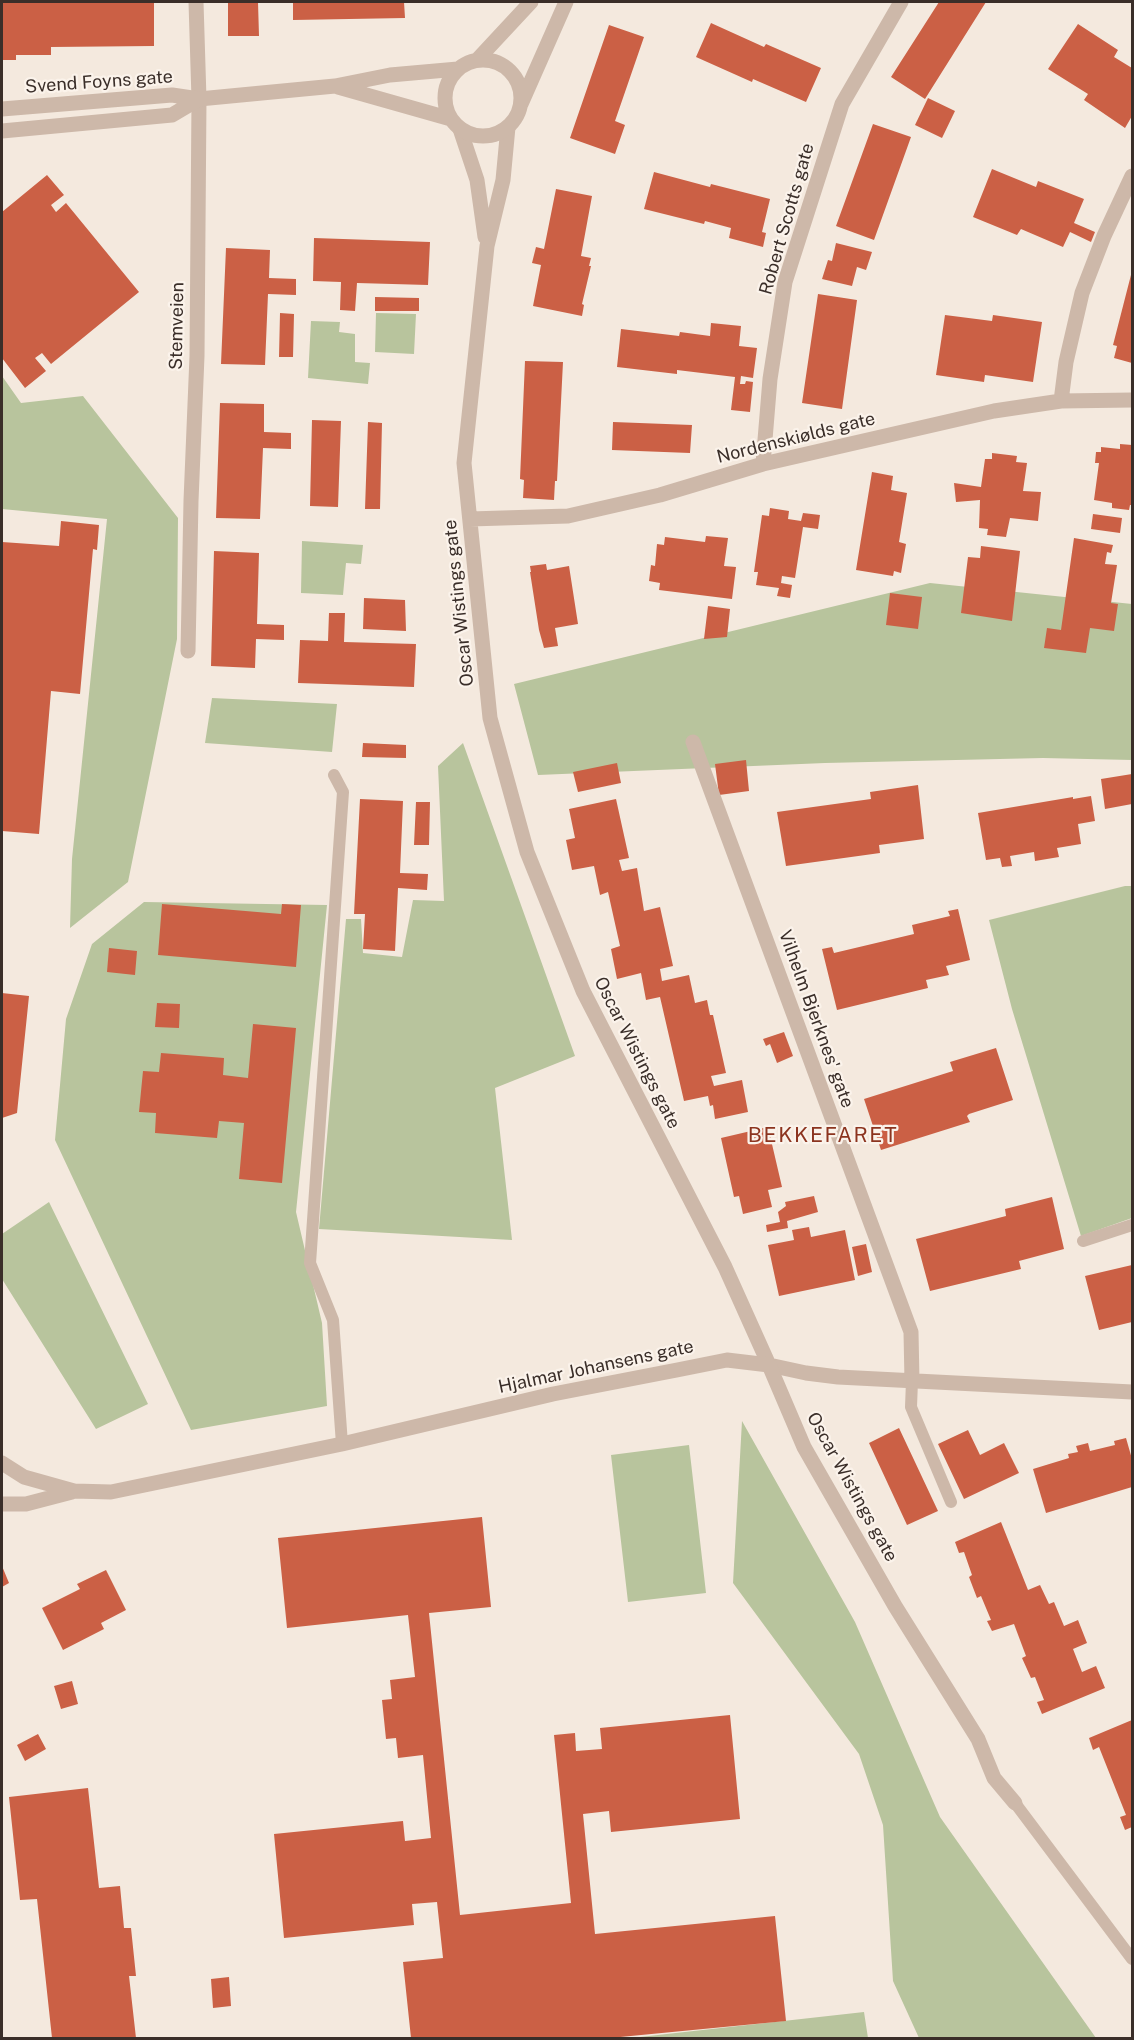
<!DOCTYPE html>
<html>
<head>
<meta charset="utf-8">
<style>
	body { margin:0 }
	#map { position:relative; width:1134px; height:2040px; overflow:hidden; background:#f4e9de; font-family:"Public Sans",sans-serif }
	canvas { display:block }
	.frame { position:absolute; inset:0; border:3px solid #3a2e29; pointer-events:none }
</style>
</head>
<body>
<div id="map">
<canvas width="1134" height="2040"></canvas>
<div class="frame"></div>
</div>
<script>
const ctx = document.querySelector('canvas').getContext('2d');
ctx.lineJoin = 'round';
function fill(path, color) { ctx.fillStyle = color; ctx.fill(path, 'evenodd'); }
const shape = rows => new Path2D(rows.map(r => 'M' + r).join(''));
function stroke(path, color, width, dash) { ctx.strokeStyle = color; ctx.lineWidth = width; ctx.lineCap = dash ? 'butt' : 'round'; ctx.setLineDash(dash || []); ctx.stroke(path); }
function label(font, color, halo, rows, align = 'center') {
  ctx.font = font + ' "Public Sans",sans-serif'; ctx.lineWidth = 4.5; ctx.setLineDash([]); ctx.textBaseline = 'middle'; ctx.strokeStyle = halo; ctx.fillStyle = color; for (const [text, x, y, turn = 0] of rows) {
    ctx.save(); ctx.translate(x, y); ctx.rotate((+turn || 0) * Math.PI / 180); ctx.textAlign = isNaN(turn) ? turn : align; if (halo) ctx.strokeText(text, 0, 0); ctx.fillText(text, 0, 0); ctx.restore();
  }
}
fill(shape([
	[376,313,416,314,414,354,375,352],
	[311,321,340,322,339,332,355,334,355,362,370,363,368,384,308,378],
	[2,376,21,403,83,396,178,518,177,639,128,882,70,928,72,859,107,519,2,509],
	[302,541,363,545,361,564,346,563,343,595,301,593],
	[930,583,1132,604,1132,760,1043,758,825,763,538,775,514,684],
	[212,698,337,704,332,752,205,743],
	[463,743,575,1056,495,1088,512,1240,319,1229,346,919,361,919,363,953,402,957,413,900,444,901,438,766],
	[1125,886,1132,886,1132,1218,1081,1236,1012,1009,989,920],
	[144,902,327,905,296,1212,322,1323,327,1406,191,1430,55,1140,66,1019,92,944],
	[49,1202,148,1404,96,1429,2,1279,2,1234],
	[742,1421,855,1622,940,1817,1096,2038,919,2038,893,1981,883,1825,859,1754,733,1583],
	[689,1445,706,1593,628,1602,611,1455],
	[864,2012,868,2038,631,2038]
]), '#b8c49d');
fill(shape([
	[2,2,154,2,154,46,51,47,51,55,16,55,16,60,2,60],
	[228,2,258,2,259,36,228,36],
	[293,2,404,2,405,18,293,20],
	[939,2,986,2,925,99,891,77],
	[711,23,764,47,766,44,821,68,806,102,753,79,752,82,696,57],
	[1078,24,1118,50,1114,57,1132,68,1132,116,1125,128,1084,100,1088,94,1048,69],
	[609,25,644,37,615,121,625,125,615,154,570,138],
	[928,98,955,111,942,138,915,125],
	[873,124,911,137,874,240,836,226],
	[992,169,1036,187,1038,181,1084,199,1074,223,1095,232,1091,242,1070,232,1063,247,1021,229,1017,235,973,217],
	[654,172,710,187,711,184,770,199,762,232,766,233,763,247,729,238,731,228,705,221,704,224,644,209],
	[47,175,64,195,51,205,56,212,66,203,139,292,51,364,42,353,35,358,46,371,25,388,2,358,2,212],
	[556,189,592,196,581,256,591,258,589,266,591,266,582,304,584,305,582,316,533,306,541,265,532,263,536,247,544,249],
	[314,238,430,242,428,285,357,283,355,311,340,310,341,282,313,281],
	[836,243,872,252,866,270,857,267,852,286,822,279,828,260,832,261],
	[226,248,270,250,269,278,296,279,296,295,268,294,265,365,221,364],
	[1132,271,1132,363,1114,358,1117,346,1113,345],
	[818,294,857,300,842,409,802,403],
	[375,297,419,298,419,311,375,311],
	[280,313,294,314,293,357,279,357],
	[945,315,992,321,993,315,1042,322,1033,382,985,375,984,382,936,375],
	[711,323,741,326,739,346,757,348,753,378,741,376,740,384,745,384,746,381,753,382,750,412,731,410,735,377,677,370,677,374,617,367,621,329,679,336,680,332,710,336],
	[525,361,563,362,557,481,555,481,554,500,523,498,524,480,520,479],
	[220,403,264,404,264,432,291,433,291,449,263,448,260,519,216,518],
	[312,420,341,421,338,507,310,506],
	[368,422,382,423,380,509,365,509],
	[613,422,692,425,690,453,612,450],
	[1120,444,1132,445,1132,505,1130,505,1129,510,1112,508,1112,503,1094,500,1099,463,1095,463,1096,452,1101,452,1101,447,1120,449],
	[992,453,1017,456,1016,462,1027,463,1023,491,1041,492,1038,521,1010,518,1006,537,987,535,988,529,979,528,980,500,956,502,954,483,981,487,985,459,992,459],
	[872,472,893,476,891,490,907,493,899,542,906,544,901,573,894,571,893,576,856,570],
	[770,508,789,511,788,519,801,521,803,513,820,515,818,529,803,527,795,578,782,576,781,583,792,585,790,598,777,596,779,588,756,585,758,572,754,572,762,515,769,516],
	[1093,514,1122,518,1120,533,1091,529],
	[61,521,99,525,97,550,93,549,80,694,51,691,39,834,2,831,2,542,59,546],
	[706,536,728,538,724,566,736,567,732,599,659,590,660,583,649,581,651,565,655,566,657,544,664,545,665,537,705,542],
	[1074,538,1113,545,1111,553,1107,552,1105,564,1117,565,1111,603,1118,604,1114,631,1090,628,1086,653,1044,648,1047,628,1061,630],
	[981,546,1020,551,1012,621,961,613,968,557,980,558],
	[214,551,259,553,257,624,284,625,284,640,256,639,255,668,211,666],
	[546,564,547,570,569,566,578,624,555,628,558,646,544,648,539,630,530,572,531,572,530,566],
	[890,593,922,597,918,629,886,625],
	[364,598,405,600,406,631,363,629],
	[708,606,730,609,727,637,704,639],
	[329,613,345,613,344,642,416,644,414,687,298,683,300,640,328,641],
	[363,743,406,745,406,758,362,757],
	[746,760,749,791,719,795,715,764],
	[617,763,621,783,578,792,573,772],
	[1132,774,1132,804,1105,809,1101,779],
	[918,785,924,839,879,845,880,853,786,866,777,812,871,799,870,792],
	[1091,796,1095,821,1078,824,1081,844,1057,848,1059,857,1035,861,1034,852,1010,856,1012,866,1002,867,1000,858,986,860,978,813,1073,797,1073,799],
	[360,799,403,801,400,873,428,874,427,890,398,888,395,951,363,949,365,914,354,914],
	[616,799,629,858,619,860,622,871,637,868,644,911,660,907,673,966,660,969,662,981,689,975,695,1003,707,1000,710,1015,713,1015,726,1073,711,1076,714,1086,742,1080,748,1112,715,1119,713,1105,710,1106,708,1096,684,1101,660,997,646,1000,641,973,617,979,611,949,620,946,608,892,600,895,594,866,572,870,566,840,575,838,569,809],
	[416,802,430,802,429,845,414,845],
	[162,904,281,914,282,904,301,905,296,967,158,955],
	[958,909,970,960,946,966,949,975,926,980,928,988,837,1010,822,949,832,947,834,953,914,934,912,925,950,916,948,911],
	[109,948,137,951,135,975,107,972],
	[2,993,29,996,17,1113,2,1118],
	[157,1003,180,1004,179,1028,155,1027],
	[253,1024,296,1028,282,1183,239,1179,244,1123,219,1121,217,1138,155,1133,156,1113,139,1112,143,1071,159,1072,161,1053,224,1058,223,1075,248,1078],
	[784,1032,793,1056,777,1063,770,1044,766,1046,763,1039],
	[996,1048,1013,1100,969,1114,967,1116,970,1122,881,1150,864,1099,953,1071,950,1062],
	[768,1127,782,1187,768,1190,772,1207,743,1214,739,1196,734,1197,721,1138],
	[814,1196,818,1212,787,1221,788,1228,767,1232,766,1225,780,1222,778,1212,786,1206,785,1202],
	[1052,1197,1064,1249,1019,1261,1021,1269,930,1291,916,1239,1006,1216,1005,1209],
	[809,1227,811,1237,845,1230,855,1280,779,1296,768,1245,794,1240,792,1230],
	[866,1244,872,1272,858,1276,852,1247],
	[1132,1265,1132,1322,1099,1330,1085,1276],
	[899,1428,938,1511,907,1525,869,1443],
	[968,1430,980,1455,1004,1443,1019,1473,964,1499,938,1444],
	[1126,1438,1132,1459,1132,1487,1046,1513,1033,1469,1069,1458,1068,1454,1078,1452,1076,1446,1088,1443,1090,1451,1115,1445,1114,1441],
	[482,1517,491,1607,429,1613,460,1915,571,1903,554,1735,575,1733,576,1751,602,1749,600,1728,730,1715,740,1819,611,1832,609,1811,583,1814,595,1934,775,1916,786,2021,610,2038,411,2038,403,1962,443,1958,437,1902,412,1904,414,1925,284,1938,274,1834,403,1821,405,1841,431,1838,423,1755,398,1758,396,1738,386,1739,382,1700,392,1699,390,1680,415,1677,408,1615,287,1628,278,1538],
	[1001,1522,1028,1590,1040,1585,1049,1604,1054,1602,1064,1626,1078,1620,1087,1643,1073,1649,1082,1672,1096,1666,1105,1688,1042,1714,1037,1702,1044,1700,1035,1677,1031,1678,1022,1658,1026,1656,1014,1624,992,1631,987,1621,991,1620,981,1596,977,1598,969,1577,972,1575,964,1552,959,1553,955,1542],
	[2,1566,9,1583,2,1587],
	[106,1570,126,1610,101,1623,104,1629,63,1650,42,1608,80,1589,77,1584],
	[72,1681,78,1704,61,1709,54,1686],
	[1132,1720,1132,1827,1125,1830,1120,1817,1126,1815,1099,1747,1093,1750,1089,1738],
	[38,1734,46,1749,25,1761,17,1745],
	[88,1788,99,1888,120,1886,124,1928,131,1928,136,1976,129,1976,136,2038,52,2038,37,1899,20,1900,9,1797],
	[229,1977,231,2006,213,2008,211,1979]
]), '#cb6045');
stroke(shape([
	[334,775,343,792,310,1263,333,1320,342,1444],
	[1083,1241,1132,1225],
	[912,1381,911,1407,951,1502],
	[1015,1803,1132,1959]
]), '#cdb8a9', 12);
stroke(shape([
	[508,127,503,180,487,246,464,463,490,718,527,852,583,991,725,1267,769,1365,806,1373,838,1377,1132,1392],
	[460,129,477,180,485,237],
	[1061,401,1066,362,1082,293,1104,236,1132,176],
	[763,464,770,379,785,282,842,104,901,2],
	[470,519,568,516,660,495,763,464,994,411,1061,401,1132,400],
	[188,651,191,501,197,356,199,99,196,2],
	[693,742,911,1332,912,1381]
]), '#cdb8a9', 15);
stroke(shape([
	[477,60,531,2],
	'445 98a38 38 0 1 1 76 0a38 38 0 1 1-76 0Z',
	[338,87,451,119],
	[521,104,566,2],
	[2,109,172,95,199,99,335,86,390,75,458,69],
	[2,131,172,115,199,99],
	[2,1463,24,1477,74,1491,111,1492,342,1444,553,1394,677,1370,727,1360,769,1365,804,1447,895,1606,978,1739,994,1778,1015,1803],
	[2,1504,26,1504,72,1492]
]), '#cdb8a9', 15);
label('18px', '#3a2e29', '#fbf3eb', [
	["Svend Foyns gate",99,82,-4],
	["Robert Scotts gate",787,219,-74],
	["Stemveien",177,326,-89],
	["Nordenskiølds gate",796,438,-14],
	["Oscar Wistings gate",459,603,-96],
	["Vilhelm Bjerknes' gate",816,1019,70],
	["Oscar Wistings gate",637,1053,63],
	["Hjalmar Johansens gate",596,1367,-12],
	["Oscar Wistings gate",852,1487,61]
]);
ctx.letterSpacing = '1.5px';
label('21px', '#8c341f', '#fbf3eb', [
	["BEKKEFARET",823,1136]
]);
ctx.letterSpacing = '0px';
</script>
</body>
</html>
